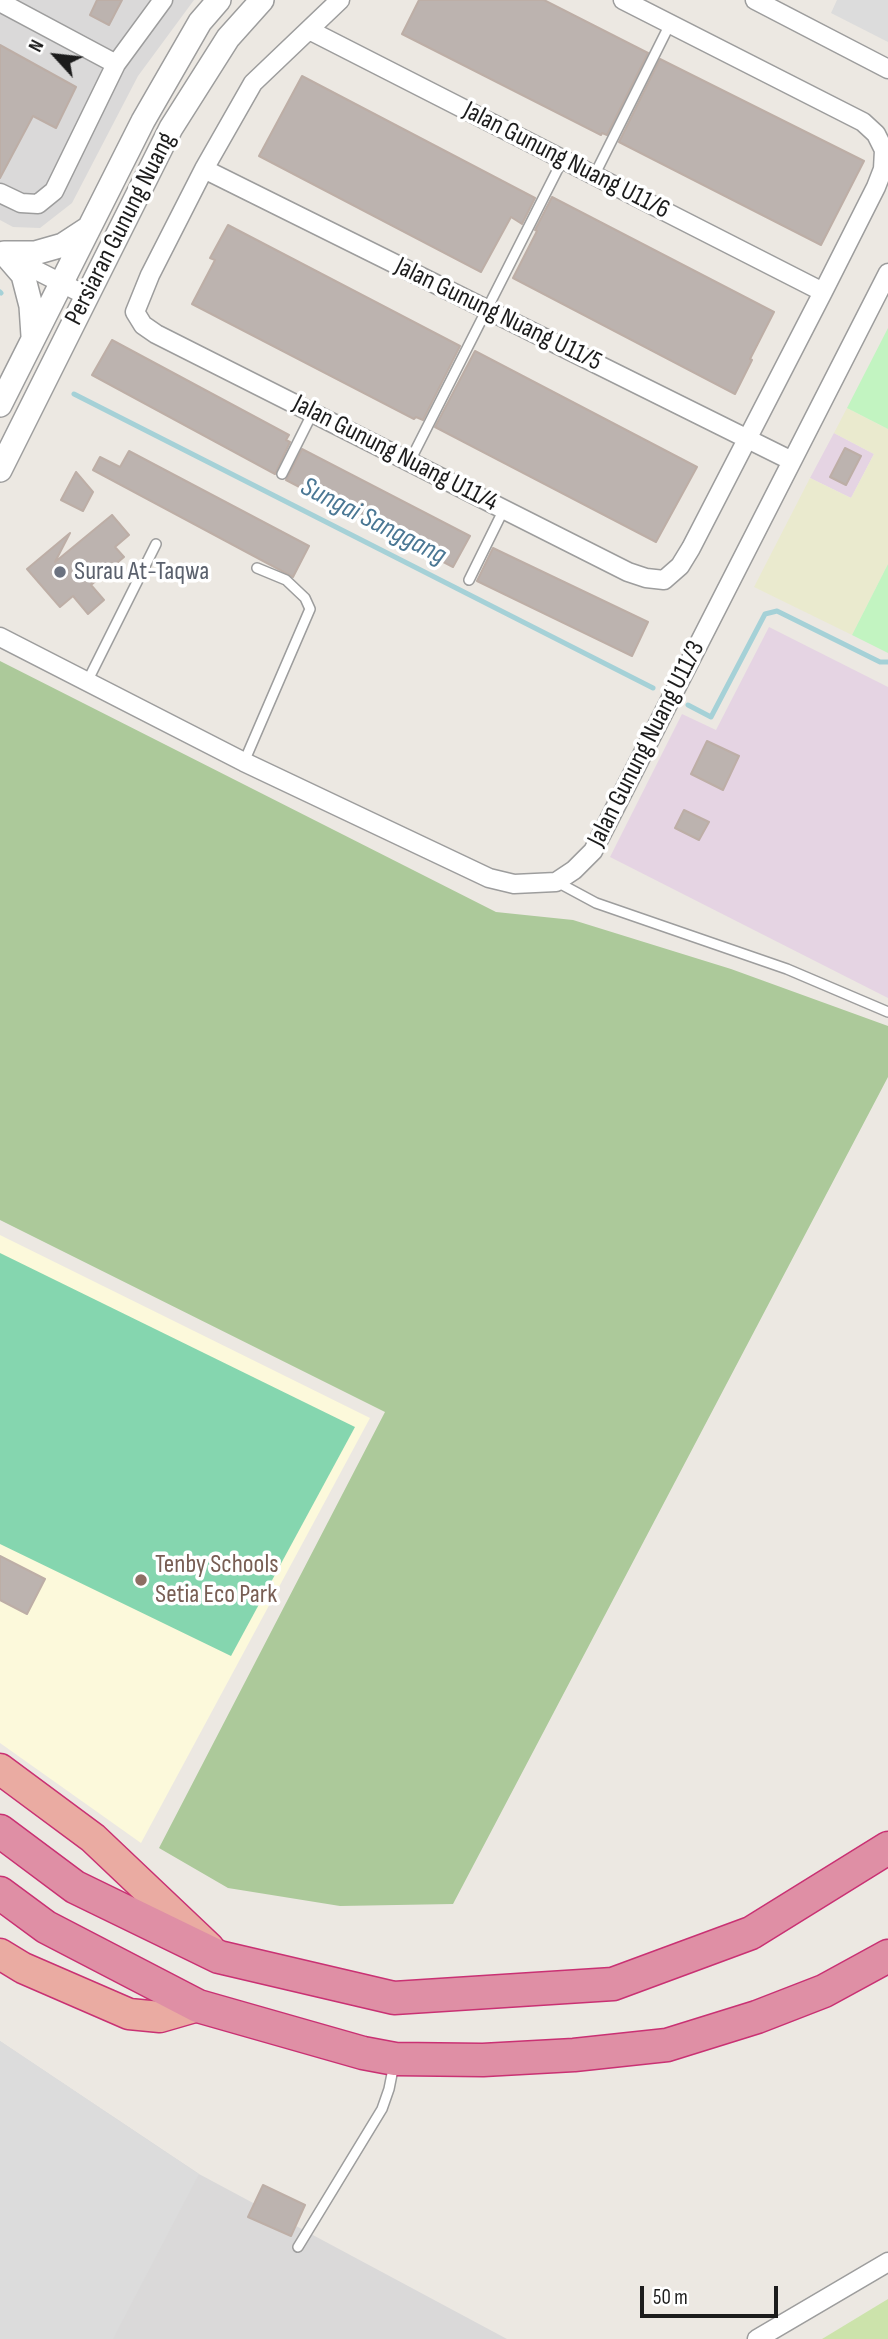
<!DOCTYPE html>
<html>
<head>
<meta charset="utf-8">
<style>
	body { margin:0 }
	#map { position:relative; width:888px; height:2339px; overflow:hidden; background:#ece8e2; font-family:"Sofia Sans Condensed",sans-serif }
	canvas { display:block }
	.north { position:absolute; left:21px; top:21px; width:70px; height:70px; -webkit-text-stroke:5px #fff; paint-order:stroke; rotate:297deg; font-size:19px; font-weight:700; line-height:28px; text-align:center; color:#1c1c1c }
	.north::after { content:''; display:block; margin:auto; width:24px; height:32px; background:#1c1c1c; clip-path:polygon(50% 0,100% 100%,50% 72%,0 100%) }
	.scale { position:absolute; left:640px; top:2286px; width:138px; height:32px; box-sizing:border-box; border:4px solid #1c1c1c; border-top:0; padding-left:9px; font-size:21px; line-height:24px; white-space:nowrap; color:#1c1c1c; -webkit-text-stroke:5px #fff; paint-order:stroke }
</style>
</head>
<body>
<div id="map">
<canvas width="888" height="2339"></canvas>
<div class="north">N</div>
<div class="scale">50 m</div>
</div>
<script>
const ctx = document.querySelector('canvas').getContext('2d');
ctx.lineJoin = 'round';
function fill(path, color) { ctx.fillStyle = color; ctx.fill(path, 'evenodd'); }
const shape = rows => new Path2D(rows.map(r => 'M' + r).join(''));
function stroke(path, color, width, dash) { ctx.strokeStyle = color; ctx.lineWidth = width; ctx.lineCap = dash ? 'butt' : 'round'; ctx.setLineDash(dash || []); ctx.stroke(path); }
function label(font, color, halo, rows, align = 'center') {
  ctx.font = font + ' "Sofia Sans Condensed",sans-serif'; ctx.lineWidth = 7; ctx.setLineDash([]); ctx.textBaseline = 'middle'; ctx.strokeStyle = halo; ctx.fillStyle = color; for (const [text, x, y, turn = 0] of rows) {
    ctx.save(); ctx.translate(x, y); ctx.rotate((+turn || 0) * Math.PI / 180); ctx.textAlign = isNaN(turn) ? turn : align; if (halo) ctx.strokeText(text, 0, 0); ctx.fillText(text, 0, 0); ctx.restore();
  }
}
fill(shape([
	[0,0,194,0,138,76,72,203,40,228,13,227,0,220],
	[0,2041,199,2174,507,2339,0,2339]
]), '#dad9d9');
fill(shape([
	[834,433,874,454,851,498,810,478],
	[769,627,888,687,888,998,610,857,682,714,716,730]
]), '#e5d4e3');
fill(shape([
	[0,1235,370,1418,141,1843,0,1743]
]), '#fcf9db');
fill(shape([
	[847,408,888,429,888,564,852,635,754,587,810,478,851,498,874,454,834,433]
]), '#eaeace');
fill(shape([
	[888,2299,888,2339,822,2339]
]), '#cce3ab');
fill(shape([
	[0,661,496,912,573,920,731,969,888,1026,888,1077,453,1904,340,1906,228,1888,159,1848,385,1412,0,1220]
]), '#acc99a');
fill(shape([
	[888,328,888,429,847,408],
	[888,564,888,653,852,635]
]), '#c2f4c1');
fill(shape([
	[0,1253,355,1427,231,1656,0,1544]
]), '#85d6af');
fill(shape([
	[837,0,888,0,888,42,831,13],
	[0,2041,199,2174,113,2339,0,2339]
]), '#dcdcdc');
stroke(shape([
	[0,292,1,293],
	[74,394,653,688],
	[688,705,711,717,765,614,777,611,880,662,888,662]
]), '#a5d1d7', 5);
const building = shape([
	[97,0,122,0,109,25,90,15,97,0],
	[419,0,544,0,648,53,607,135,602,133,601,135,402,34,419,0],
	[0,45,76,87,56,128,33,116,0,178,0,45],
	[660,59,864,161,821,245,619,142,660,59],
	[302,76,535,198,522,224,511,217,481,272,259,156,302,76],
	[552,197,774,312,750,359,752,360,735,394,513,278,537,231,535,230,552,197],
	[228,225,460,346,423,420,416,417,414,419,192,304,215,260,210,258,228,225],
	[112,340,289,435,286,440,290,442,275,474,92,375,112,340],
	[475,351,697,467,656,542,435,427,475,351],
	[845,448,861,456,846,485,830,477,845,448],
	[302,449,470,536,453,567,286,480,302,449],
	[129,451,309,546,293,577,93,470,100,457,120,467,129,451],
	[76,472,93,492,83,511,61,500,76,472],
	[112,515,129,535,115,547,124,557,91,585,104,600,88,614,73,596,60,607,27,569,70,533,55,562,112,515],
	[493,548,648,622,632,656,477,581,493,548],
	[707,741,739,756,723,790,691,774,707,741],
	[684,810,709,822,699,840,675,828,684,810],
	[0,1556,45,1579,27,1614,0,1600,0,1556],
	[263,2185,305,2205,291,2236,248,2217,263,2185]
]);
fill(building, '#bcb3af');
stroke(building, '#bdaea6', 2);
const service = shape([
	[594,176,670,24],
	[410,461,563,159],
	[282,474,313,412],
	[469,580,504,509],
	[87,682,156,544],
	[244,762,310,609,305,598,286,580,257,568],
	[557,882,596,903,787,969,888,1012],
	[298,2247,382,2109,389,2089,394,2064]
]);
const minor = shape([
	[340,0,253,83,204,169,150,275,135,312,143,325,156,334,628,572,646,578,664,580,680,566,691,548,823,292,876,187,883,169,884,150,876,134,863,122,623,0],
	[755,0,888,69],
	[0,2,116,64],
	[309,30,823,292],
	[204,169,792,461],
	[0,193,21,203,38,204,54,191,116,64,163,0],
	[12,258,87,296],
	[0,637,244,762,489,878,514,884,556,882,574,870,593,851,888,273],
	[757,2339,888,2262]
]);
const tertiary = shape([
	[4,253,23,275,31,306,33,336],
	[4,253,35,253,63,245,89,228],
	[0,405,143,121,200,22,219,0],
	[0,470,171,128,228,38,262,0]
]);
const trunk = shape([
	[0,1769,93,1838,209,1948],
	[0,1954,23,1968,129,2014,160,2017,198,2006]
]);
const motorway = shape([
	[0,1831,75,1887,219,1957,394,1998,613,1984,751,1933,888,1848],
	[0,1893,46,1927,198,2006,363,2053,395,2059,483,2060,574,2055,667,2045,757,2017,824,1991,888,1956]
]);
stroke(service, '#9d9d9d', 12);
stroke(minor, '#9d9d9d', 21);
stroke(tertiary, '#9d9d9d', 26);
stroke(trunk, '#c93173', 33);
stroke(motorway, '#c93173', 35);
stroke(service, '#fff', 9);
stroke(minor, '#fff', 18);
stroke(tertiary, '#fff', 23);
stroke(trunk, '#eaaba2', 30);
stroke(motorway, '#df8fa5', 32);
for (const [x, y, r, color] of [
	[60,572,7,"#6b7280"],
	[141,1580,7,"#8d6e63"]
]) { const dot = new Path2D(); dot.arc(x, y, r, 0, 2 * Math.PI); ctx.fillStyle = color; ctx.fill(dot); stroke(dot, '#fff', 2.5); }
label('26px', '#1c1c1c', '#fff', [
	["Jalan Gunung Nuang U11/6",566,161,27],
	["Persiaran Gunung Nuang",121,229,-63],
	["Jalan Gunung Nuang U11/5",498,315,26],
	["Jalan Gunung Nuang U11/4",395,454,27],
	["Jalan Gunung Nuang U11/3",647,744,-63]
]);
label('26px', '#5b616d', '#fff', [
	["Surau At-Taqwa",74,572]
], 'left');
label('26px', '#785e54', '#fff', [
	["Tenby Schools",155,1565],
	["Setia Eco Park",155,1595]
], 'left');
label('italic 28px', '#4a7794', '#fff', [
	["Sungai Sanggang",373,522,27]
]);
</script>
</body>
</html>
